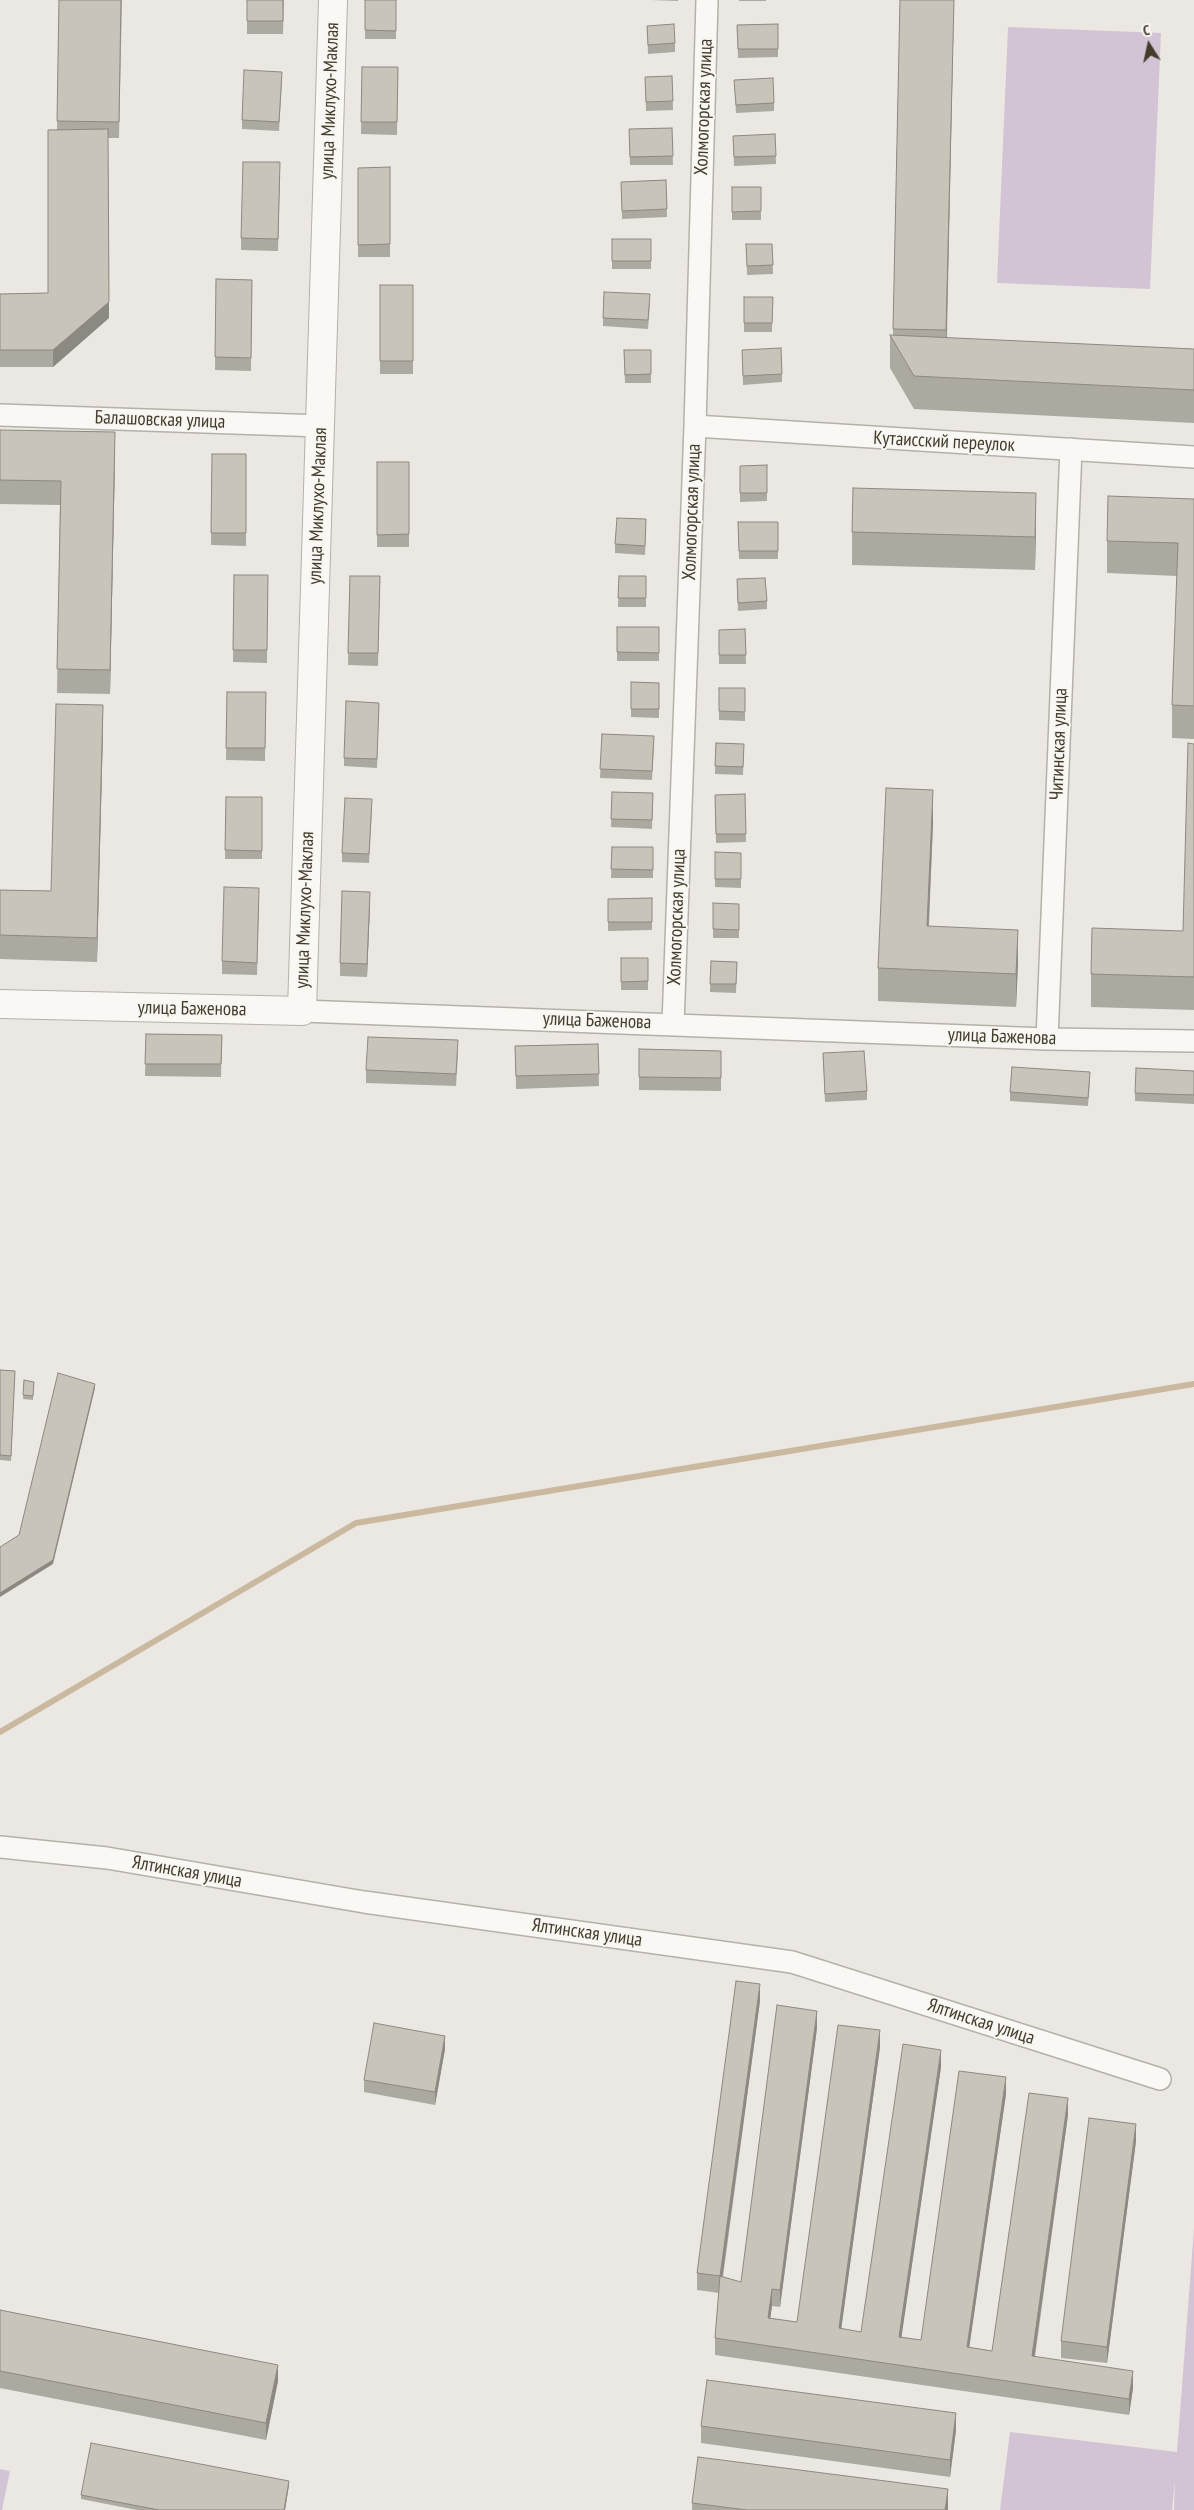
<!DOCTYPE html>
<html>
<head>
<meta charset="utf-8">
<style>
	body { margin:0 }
	#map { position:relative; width:1194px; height:2510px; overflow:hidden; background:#ebe8e3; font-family:"PT Sans Narrow",sans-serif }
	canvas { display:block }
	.north { position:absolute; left:1124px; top:20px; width:50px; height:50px; -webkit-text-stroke:4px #f8f6f2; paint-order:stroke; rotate:350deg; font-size:14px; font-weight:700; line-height:20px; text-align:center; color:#433c2b }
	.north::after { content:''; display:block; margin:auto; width:18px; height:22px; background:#433c2b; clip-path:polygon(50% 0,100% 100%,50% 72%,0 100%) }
</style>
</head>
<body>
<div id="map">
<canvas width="1194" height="2510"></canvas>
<div class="north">С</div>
</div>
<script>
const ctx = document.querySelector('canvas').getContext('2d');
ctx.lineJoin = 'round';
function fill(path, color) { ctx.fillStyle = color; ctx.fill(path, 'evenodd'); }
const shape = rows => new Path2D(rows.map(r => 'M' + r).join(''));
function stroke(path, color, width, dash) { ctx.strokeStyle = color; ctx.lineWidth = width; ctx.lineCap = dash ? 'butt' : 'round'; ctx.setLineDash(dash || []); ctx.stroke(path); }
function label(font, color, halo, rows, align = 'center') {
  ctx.font = font + ' "PT Sans Narrow",sans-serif'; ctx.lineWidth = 4; ctx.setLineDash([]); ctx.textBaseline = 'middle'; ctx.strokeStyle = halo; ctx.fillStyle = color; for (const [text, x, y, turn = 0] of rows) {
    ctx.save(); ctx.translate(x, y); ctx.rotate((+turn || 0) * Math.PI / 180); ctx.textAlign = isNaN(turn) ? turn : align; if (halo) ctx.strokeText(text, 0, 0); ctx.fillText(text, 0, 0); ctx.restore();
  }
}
fill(shape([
	[1008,27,1161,33,1150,289,997,283],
	[1194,2229,1194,2510,1174,2510,1175,2480,1172,2510,1000,2510,1010,2432,1177,2452],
	[0,2469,10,2471,2,2510,0,2510]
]), '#d2c4d4');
stroke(shape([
	[0,1732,356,1523,1194,1384]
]), '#cab99f', 6);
const minor = shape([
	[0,415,321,426],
	[695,426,1194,457],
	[302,1011,1047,1039,1194,1041],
	[673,1024,695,426,707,0],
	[1047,1039,1071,449],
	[0,1847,107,1858,364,1902,792,1962,1160,2079]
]);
const tertiary = shape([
	[0,1004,302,1011,333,0]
]);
stroke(minor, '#b5b1a8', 24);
stroke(tertiary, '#b5b1a8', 30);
stroke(minor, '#f9f8f5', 21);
stroke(tertiary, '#f9f8f5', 28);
fill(shape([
	[59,0,122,0,119,138,108,138,109,318,53,367,0,367,0,294,48,293,57,130],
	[247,0,284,0,283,34,247,34],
	[365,0,396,0,396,39,365,39],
	[651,0,678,0,678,1],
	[739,0,766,0,766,1,739,1],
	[900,0,954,0,947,338,1194,349,1194,423,914,409,890,368,890,335,893,336],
	[778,24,778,57,738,58,737,25],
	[647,26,675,43,675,52,648,54],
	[362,67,398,67,397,135,361,134],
	[672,76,673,110,646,111,645,77],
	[282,80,279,131,242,129,242,120],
	[734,80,774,103,774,111,736,113],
	[672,128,673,165,630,165,629,129],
	[775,134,776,164,734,166,733,136],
	[390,167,390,257,358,257,358,168],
	[280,175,278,251,241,250,241,238],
	[666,180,667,217,622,219,621,182],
	[732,187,761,187,761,220,732,220],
	[612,239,651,239,651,269,612,269],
	[746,244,772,244,773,274,747,275],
	[216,279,252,280,251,371,215,370],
	[380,285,413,285,413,374,380,374],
	[744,297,773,297,772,332,744,332],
	[650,303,648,329,603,326,603,318],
	[624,350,651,350,651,383,625,383],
	[742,350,782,374,782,382,743,385],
	[0,430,115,456,110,694,57,693,60,505,0,504],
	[212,454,246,454,246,546,211,545],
	[377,462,409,462,409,547,377,547],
	[767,465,767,501,740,502,740,466],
	[1194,499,1194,739,1172,738,1172,705,1177,576,1107,573,1107,541],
	[738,522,778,522,778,559,739,559],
	[1036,526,1035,570,852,565,852,532],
	[646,528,645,555,615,553,615,544],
	[234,575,268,575,267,663,233,662],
	[350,576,380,576,378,666,348,665],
	[619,576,646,576,646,607,618,607],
	[737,579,767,601,767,609,738,611],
	[617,627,659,627,659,661,617,661],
	[745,629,746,664,719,664,719,630],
	[631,682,659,683,659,718,631,717],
	[719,688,745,688,745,721,719,720],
	[227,692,266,692,265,761,226,760],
	[379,703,377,768,344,766,344,758],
	[103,729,97,962,0,959,0,890,51,891],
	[602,734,654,744,652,780,600,778],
	[716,743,744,744,743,775,715,774],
	[1194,744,1194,1010,1091,1007,1091,974,1183,931],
	[612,792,653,793,652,829,611,827],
	[745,794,746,842,716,843,715,795],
	[226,797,262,797,262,859,225,859],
	[372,808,369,863,342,862,342,853],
	[933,823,929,926,1018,963,1016,1007,878,1001,878,968],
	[612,847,653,847,653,878,611,878],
	[715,852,741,853,741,888,715,887],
	[652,898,652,930,608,931,608,899],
	[259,901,257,975,222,974,222,961],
	[713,903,739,904,739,938,713,938],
	[370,904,367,977,340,976,340,963],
	[621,958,648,958,648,990,621,990],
	[711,961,737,962,736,993,710,992],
	[146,1034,222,1035,221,1077,145,1076],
	[598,1044,599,1086,516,1089,515,1046],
	[639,1049,721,1051,721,1091,639,1090],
	[458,1053,456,1086,366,1083,366,1070],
	[823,1053,867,1091,867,1100,825,1102],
	[1194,1071,1194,1104,1135,1101,1135,1093],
	[1090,1081,1088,1106,1010,1101,1010,1092],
	[0,1370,15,1371,11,1461,0,1460],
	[24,1380,34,1382,33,1400,23,1399],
	[760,2001,723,2277,741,2282,817,2028,780,2307,772,2306,770,2318,797,2322,880,2047,841,2329,861,2332,941,2067,901,2337,921,2340,1006,2094,969,2347,992,2351,1068,2115,1035,2357,1133,2388,1129,2415,715,2355,715,2338,719,2293,697,2290,697,2273],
	[445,2049,435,2105,364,2092,364,2080],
	[1136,2141,1107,2363,1061,2358,1061,2341],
	[0,2310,278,2381,266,2440,0,2388],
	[701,2426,956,2430,950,2477,701,2443],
	[289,2485,285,2510,137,2510,81,2499,81,2495],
	[692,2503,948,2506,948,2510,692,2510]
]), '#aca9a0');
fill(shape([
	[954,0,946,363,946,330],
	[109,302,109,318,53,367,53,350],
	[115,432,115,456,110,694,110,670],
	[1036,493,1036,526,1035,570,1035,537],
	[103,705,103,729,97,962,97,938],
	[933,790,933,823,927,959,927,926],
	[370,892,370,904,367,977,367,964],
	[1018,930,1018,963,1016,1007,1016,974],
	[95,1384,95,1388,53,1564,0,1597,0,1593],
	[760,1984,760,2001,720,2293,720,2276],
	[817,2011,817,2028,780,2307,780,2290],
	[880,2030,880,2047,839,2345,839,2328],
	[445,2036,445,2049,435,2105,435,2092],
	[941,2050,941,2067,899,2354,899,2337],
	[1006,2077,1006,2094,967,2363,967,2347],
	[1068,2098,1068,2115,1032,2373,1032,2356],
	[1136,2124,1136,2141,1107,2363,1107,2347],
	[772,2289,772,2306,768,2335,768,2318],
	[278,2365,278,2381,266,2440,266,2423],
	[1133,2371,1133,2388,1129,2415,1129,2399],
	[956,2413,956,2430,950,2477,950,2460],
	[289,2481,289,2485,285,2510,284,2510],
	[948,2489,948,2510,945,2510]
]), '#8c8982');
const building = shape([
	[59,0,121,0,119,122,57,121,59,0],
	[247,0,283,0,283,21,247,21,247,0],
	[365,0,396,0,396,31,365,30,365,0],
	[900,0,954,0,946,330,893,329,900,0],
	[674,24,675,43,648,45,647,26,674,24],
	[778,24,778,49,738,49,737,25,778,24],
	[362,67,398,67,397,122,361,122,362,67],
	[244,70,282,72,279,122,242,120,244,70],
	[672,76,673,101,646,102,645,77,672,76],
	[773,78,774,103,736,105,734,80,773,78],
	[672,128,673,156,630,157,629,129,672,128],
	[108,129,109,302,53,350,0,350,0,294,48,293,48,130,108,129],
	[775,134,776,156,734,157,733,136,775,134],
	[243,162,280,162,278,239,241,238,243,162],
	[390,167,390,244,358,245,358,168,390,167],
	[666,180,667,209,622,211,621,182,666,180],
	[732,187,761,187,761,211,732,212,732,187],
	[612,239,651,239,651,261,612,261,612,239],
	[746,244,772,244,773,265,747,266,746,244],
	[216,279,252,280,251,358,215,357,216,279],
	[380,285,413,285,413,361,380,361,380,285],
	[604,292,650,294,648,320,603,318,604,292],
	[744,297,773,297,772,323,744,323,744,297],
	[890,335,1194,349,1194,390,914,376,890,335],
	[781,348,782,374,743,376,742,350,781,348],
	[624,350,651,350,651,374,625,375,624,350],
	[0,430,115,432,110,670,57,669,61,481,0,480,0,430],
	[212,454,246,454,246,533,211,533,212,454],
	[377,462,409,462,409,534,377,535,377,462],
	[767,465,767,493,740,493,740,466,767,465],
	[853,488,1036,493,1035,537,852,532,853,488],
	[1108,496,1194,499,1194,706,1172,705,1178,543,1107,541,1108,496],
	[617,518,646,519,645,546,615,544,617,518],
	[738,522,778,522,778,551,739,551,738,522],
	[234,575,268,575,267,650,233,650,234,575],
	[350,576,380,576,378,653,348,653,350,576],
	[619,576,646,576,646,598,618,598,619,576],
	[765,578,767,601,738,603,737,579,765,578],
	[617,627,659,627,659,653,617,652,617,627],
	[745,629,746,655,719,655,719,630,745,629],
	[631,682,659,683,659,709,631,709,631,682],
	[719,688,745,688,745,712,719,711,719,688],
	[227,692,266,692,265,748,226,748,227,692],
	[346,701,379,703,377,759,344,758,346,701],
	[56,704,103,705,97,938,0,935,0,890,51,891,56,704],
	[602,734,654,736,652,771,600,769,602,734],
	[716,743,744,744,743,767,715,766,716,743],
	[1188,743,1194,744,1194,977,1091,974,1092,928,1183,931,1188,743],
	[886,788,933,790,927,926,1018,930,1016,974,878,968,886,788],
	[612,792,653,793,652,820,611,819,612,792],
	[745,794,746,834,716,834,715,795,745,794],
	[226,797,262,797,262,851,225,850,226,797],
	[345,798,372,799,369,854,342,853,345,798],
	[612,847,653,847,653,870,611,869,612,847],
	[715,852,741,853,741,879,715,879,715,852],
	[224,887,259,888,257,963,222,961,224,887],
	[342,891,370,892,367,964,340,963,342,891],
	[652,898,652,922,608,922,608,899,652,898],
	[713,903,739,904,739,930,713,929,713,903],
	[621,958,648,958,648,981,621,982,621,958],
	[711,961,737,962,736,984,710,984,711,961],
	[146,1034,222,1035,221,1064,145,1064,146,1034],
	[368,1037,458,1040,456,1074,366,1070,368,1037],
	[598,1044,599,1074,516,1076,515,1046,598,1044],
	[639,1049,721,1051,721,1078,639,1077,639,1049],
	[864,1051,867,1091,825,1094,823,1053,864,1051],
	[1012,1067,1090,1072,1088,1098,1010,1092,1012,1067],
	[1136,1068,1194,1071,1194,1095,1135,1093,1136,1068],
	[0,1370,15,1371,11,1456,0,1455,0,1370],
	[58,1373,95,1384,53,1560,0,1593,0,1547,19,1535,58,1373],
	[24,1380,34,1382,33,1396,23,1395,24,1380],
	[736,1981,760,1984,720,2276,697,2273,736,1981],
	[777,2005,817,2011,780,2290,772,2289,768,2318,797,2322,838,2025,880,2030,839,2328,861,2332,903,2044,941,2050,899,2337,921,2340,959,2071,1006,2077,967,2347,992,2351,1029,2093,1068,2098,1032,2356,1133,2371,1129,2399,715,2338,720,2276,741,2282,777,2005],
	[374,2023,445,2036,435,2092,364,2080,374,2023],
	[1089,2118,1136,2124,1107,2347,1061,2341,1089,2118],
	[0,2310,278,2365,266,2423,0,2371,0,2310],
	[707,2380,956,2413,950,2460,701,2426,707,2380],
	[91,2443,289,2481,284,2510,159,2510,81,2495,91,2443],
	[698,2457,948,2489,945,2510,747,2510,692,2503,698,2457]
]);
fill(building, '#c8c4ba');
stroke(building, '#8c8982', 1);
label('19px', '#433c2b', '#f8f6f2', [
	["улица Миклухо-Маклая",330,101,-88],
	["Холмогорская улица",704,107,-88],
	["Балашовская улица",160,420,2],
	["Кутаисский переулок",944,442,3],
	["улица Миклухо-Маклая",318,506,-88],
	["Холмогорская улица",692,512,-88],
	["Читинская улица",1059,744,-88],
	["улица Миклухо-Маклая",305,910,-88],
	["Холмогорская улица",677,917,-88],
	["улица Баженова",192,1009,1],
	["улица Баженова",597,1021,2],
	["улица Баженова",1002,1037,2],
	["Ялтинская улица",187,1872,10],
	["Ялтинская улица",587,1933,8],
	["Ялтинская улица",981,2022,18]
]);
</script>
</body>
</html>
